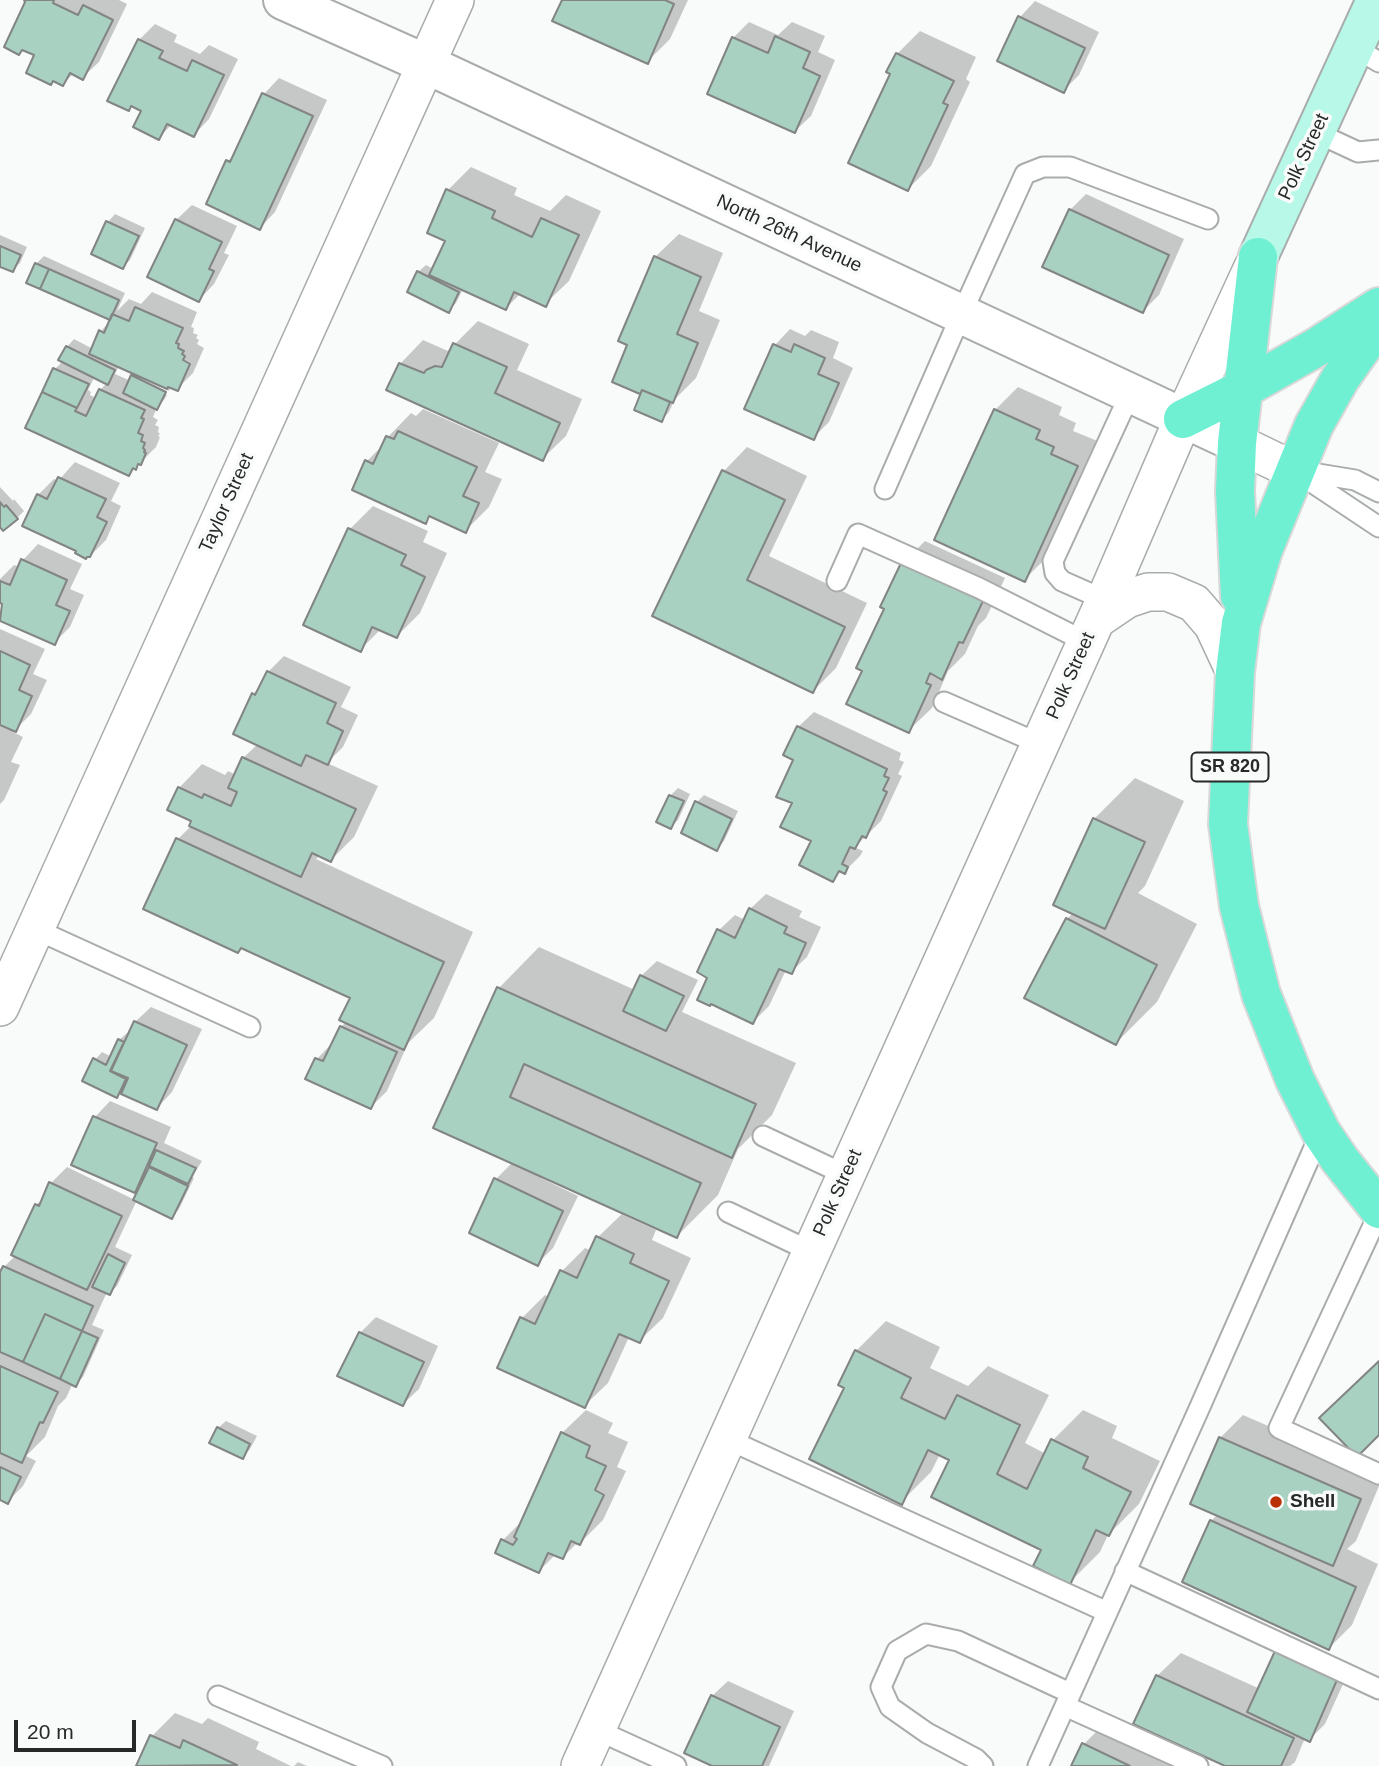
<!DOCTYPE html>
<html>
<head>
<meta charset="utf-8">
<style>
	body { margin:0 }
	#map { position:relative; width:1379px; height:1766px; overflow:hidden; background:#f8fbfa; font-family:Helvetica,sans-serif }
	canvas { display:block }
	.scale { position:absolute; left:14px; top:1720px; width:122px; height:32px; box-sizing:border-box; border:4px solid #272828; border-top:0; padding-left:9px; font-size:21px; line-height:24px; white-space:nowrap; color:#272828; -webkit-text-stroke:5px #f8fbfa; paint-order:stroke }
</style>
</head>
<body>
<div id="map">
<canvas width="1379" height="1766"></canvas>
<div class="scale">20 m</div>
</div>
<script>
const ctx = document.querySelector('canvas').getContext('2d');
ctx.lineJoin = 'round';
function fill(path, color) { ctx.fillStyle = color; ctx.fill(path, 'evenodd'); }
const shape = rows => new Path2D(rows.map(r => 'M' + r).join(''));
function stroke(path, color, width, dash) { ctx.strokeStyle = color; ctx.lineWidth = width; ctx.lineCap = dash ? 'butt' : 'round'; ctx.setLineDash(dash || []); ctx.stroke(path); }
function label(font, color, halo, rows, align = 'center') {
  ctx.font = font + ' Helvetica,sans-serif'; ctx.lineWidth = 7; ctx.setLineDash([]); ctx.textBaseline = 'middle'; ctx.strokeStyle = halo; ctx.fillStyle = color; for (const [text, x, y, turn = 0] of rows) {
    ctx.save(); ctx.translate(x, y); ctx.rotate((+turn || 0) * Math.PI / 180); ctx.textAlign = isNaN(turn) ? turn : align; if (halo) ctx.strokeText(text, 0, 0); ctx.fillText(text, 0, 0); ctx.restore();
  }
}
fill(shape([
	[26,0,119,0,127,4,99,62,83,77,74,73,63,84,36,55],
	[564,0,688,0,670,39,647,62],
	[1035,1,1099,32,1079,75,1063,91,1020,17],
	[749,22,778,35,792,22,825,36,818,52,835,60,811,116,795,131,733,38],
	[155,24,177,35,174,42,200,54,209,45,238,59,209,119,194,135,172,124,159,138,143,110,133,105,128,109,139,40],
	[920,31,976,57,966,79,970,82,931,166,908,189,892,73,897,54],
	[279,78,327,100,275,212,260,228,228,161,236,153,264,94],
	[471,167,517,188,514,195,550,211,566,195,601,211,569,281,545,304,521,293,506,308,463,289,456,303,448,311,418,272,426,265,434,269,447,240,448,190],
	[1086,194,1184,239,1159,295,1143,311,1070,210],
	[192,205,237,226,224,253,229,255,214,284,199,300,176,220],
	[115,214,145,228,130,260,123,267,108,222],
	[679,234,723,253,699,311,720,320,696,378,675,399,669,412,662,420,636,409,646,386,630,344,655,257],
	[0,235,27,247,20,263,12,270,0,265],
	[44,256,125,293,117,311,129,299,141,304,152,292,197,312,191,327,194,328,193,333,198,335,196,338,199,340,197,344,204,348,193,373,177,389,171,386,169,391,119,366,115,374,131,381,133,375,133,378,167,395,164,400,157,407,153,417,158,420,155,425,159,427,158,432,160,434,158,436,160,437,156,447,129,474,28,428,55,369,63,361,67,347,74,339,93,349,101,331,112,319,36,264],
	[95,376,107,383,100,390,96,398,90,395,91,392,88,390],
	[478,321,529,344,517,370,582,399,566,436,542,459,400,364,423,340,448,351],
	[790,329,805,336,811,330,839,342,833,358,853,368,829,422,813,438,775,345],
	[1018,387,1062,407,1059,415,1076,423,1073,431,1100,442,1048,556,1024,580,995,410],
	[423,409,499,443,485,472,502,479,489,507,466,530,432,515,425,521,367,461,385,443,388,437,411,413,416,416],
	[747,447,807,476,769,556,867,603,836,668,813,691,655,616,724,471],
	[75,462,120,483,111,501,121,506,106,540,90,556,78,550,38,495,54,479,58,481],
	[0,487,13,501,14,499,24,511,17,518,0,525],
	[373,506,428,531,423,542,447,553,420,613,397,636,381,629,360,650,350,529],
	[925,541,1005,578,986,618,978,626,965,654,948,671,932,708,908,731,886,608,902,564],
	[38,544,82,564,70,589,84,595,70,627,54,643,0,619,0,611,4,603,0,601,0,579,14,565,20,567,23,560],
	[0,629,45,649,33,674,47,680,31,714,13,732,23,737,11,762,20,765,4,800,0,804],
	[284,656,351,687,341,707,358,715,343,747,327,763,378,786,354,837,331,860,320,855,316,859,473,932,434,1018,408,1043,387,1091,371,1107,317,1059,332,1043,341,1027,347,1021,352,997,178,839,192,825,193,821,179,788,202,764,225,775,228,771,236,775,243,758,258,744,253,694,261,686,268,672],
	[814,712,901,753,899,760,904,762,898,774,902,776,881,821,859,843,856,848,863,851,860,856,844,872,842,870,833,880,794,803,798,727],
	[1135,778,1184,801,1145,886,1138,893,1197,924,1157,1002,1116,1043,1027,997,1067,919,1073,913,1094,819],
	[678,788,690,794,678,820,671,827,670,796],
	[704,795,738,811,724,841,717,849,697,802],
	[766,894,802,911,799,917,821,927,807,957,791,972,786,970,769,1006,753,1022,710,977,719,930,735,915,745,920,750,909],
	[539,947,635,990,641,976,657,961,698,980,682,1012,796,1063,772,1115,738,1149,718,1195,677,1236,625,1212,623,1215,656,1230,652,1240,691,1258,663,1318,639,1341,629,1337,608,1383,584,1406,522,1318,545,1295,549,1297,562,1271,585,1248,592,1251,598,1237,624,1212,543,1175,541,1178,578,1196,553,1248,537,1264,496,1179,513,1162,499,988],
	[151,1007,202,1029,172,1092,157,1108,121,1092,117,1096,95,1060,102,1052,112,1057,119,1040,127,1033,130,1034,135,1022],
	[110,1101,171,1127,164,1143,202,1161,192,1177,194,1178,179,1209,172,1217,137,1200,115,1247,132,1255,117,1286,109,1293,107,1292,92,1325,104,1330,83,1377,76,1384,73,1383,66,1398,58,1406,45,1437,26,1456,36,1461,23,1486,8,1501,0,1498,0,1276,4,1267,16,1255,36,1205,45,1197,51,1183,67,1167,135,1200,143,1183,135,1191,74,1164,95,1117],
	[376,1317,438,1346,419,1389,403,1404,360,1333],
	[886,1321,940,1347,930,1368,968,1386,988,1366,1049,1395,1025,1443,1046,1454,1053,1440,1083,1410,1117,1426,1112,1438,1160,1461,1139,1504,1108,1535,1100,1552,1070,1582,1043,1550,951,1459,940,1454,931,1472,901,1502,846,1387,856,1351],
	[586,1410,613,1423,608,1433,628,1442,617,1467,626,1471,603,1520,580,1543,578,1542,563,1557,556,1554,539,1571,503,1540,523,1520,562,1433],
	[1243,1415,1379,1474,1379,1486,1356,1541,1347,1549,1378,1564,1352,1625,1329,1648,1211,1521,1218,1514,1220,1438],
	[226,1421,257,1436,250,1449,243,1457,218,1428],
	[1292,1637,1352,1664,1325,1724,1309,1740,1305,1738,1295,1762,1290,1766,1229,1766,1157,1676,1181,1653,1260,1689,1277,1652],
	[728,1681,794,1711,769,1766,716,1766,712,1696],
	[175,1713,202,1724,208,1718,259,1742,256,1749,291,1766,138,1766,152,1736],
	[1107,1721,1202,1766,1073,1766,1084,1744],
	[298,1762,307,1766,294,1766]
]), '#0003');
const building = shape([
	[24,0,54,0,53,3,78,15,83,5,113,20,83,80,70,73,63,86,53,81,51,85,26,73,34,55,22,50,19,55,4,47,25,2,24,0],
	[562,0,665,0,674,4,648,64,552,21,562,0],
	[1018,16,1085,48,1064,93,997,61,1018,16],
	[775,36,810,52,803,68,820,76,795,133,707,94,732,37,768,53,775,36],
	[138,39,163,51,159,58,187,71,192,60,224,75,194,137,167,124,159,140,133,127,141,111,131,106,129,111,107,101,138,39],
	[896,53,954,81,943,103,948,105,908,191,848,163,890,74,886,72,896,53],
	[262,93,313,116,260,230,206,204,226,160,230,162,262,93],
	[446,189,495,211,492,218,532,237,541,218,579,235,546,307,514,292,506,310,429,275,445,241,427,233,446,189],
	[1069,209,1169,255,1143,313,1042,267,1069,209],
	[175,219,222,242,209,269,214,271,199,302,147,277,175,219],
	[106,221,139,236,123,269,91,254,106,221],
	[0,246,21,255,13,272,0,267,0,246],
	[654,256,701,277,677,334,698,343,673,403,642,390,640,394,612,382,627,345,618,341,654,256],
	[35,263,49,269,40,289,26,283,35,263],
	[49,269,119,300,110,320,40,289,49,269],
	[417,271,459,292,449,313,407,292,417,271],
	[135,307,183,328,176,343,179,344,178,348,184,351,182,354,185,356,183,360,190,364,178,391,168,387,167,389,89,354,99,330,104,333,112,314,129,321,135,307],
	[453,343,507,367,495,393,560,423,543,461,386,390,399,363,424,373,426,370,435,366,442,367,453,343],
	[773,344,791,352,794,344,825,358,818,374,839,383,814,440,744,409,773,344],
	[66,346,115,370,108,385,58,360,66,346],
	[53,368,89,384,77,408,42,392,53,368],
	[131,375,166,392,157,410,123,393,131,375],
	[99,389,145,410,141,418,144,419,138,433,143,435,141,441,145,443,143,448,145,450,144,452,146,453,141,465,138,464,136,470,133,468,129,476,25,428,42,392,77,408,75,411,86,416,99,389],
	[642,390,670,402,662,422,634,410,642,390],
	[994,409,1040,430,1036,439,1054,447,1051,454,1078,466,1025,582,934,540,994,409],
	[398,431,477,467,463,496,479,503,466,533,429,516,426,524,352,490,365,460,373,464,386,436,394,439,398,431],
	[722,470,785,500,747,580,845,627,813,693,652,616,722,470],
	[58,477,106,499,97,517,107,522,90,557,87,557,86,559,75,553,76,551,22,526,37,494,47,499,58,477],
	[0,502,4,507,6,505,18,519,3,531,0,527,0,502],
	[348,528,406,555,401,565,425,577,397,638,372,627,361,652,303,625,348,528],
	[21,559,67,580,56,605,70,611,55,645,0,621,2,604,0,603,0,581,10,585,21,559],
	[901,563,983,601,963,643,959,642,942,680,930,673,926,683,931,685,909,733,846,704,862,671,856,668,884,609,880,607,901,563],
	[0,651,30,665,19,690,32,696,16,732,0,725,0,651],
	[267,671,336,703,327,723,343,731,328,765,306,755,301,766,233,734,252,693,255,695,267,671],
	[797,726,887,769,884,776,889,778,883,790,887,792,866,838,862,836,855,849,850,847,842,864,848,867,845,874,839,871,833,882,799,865,811,841,780,827,792,803,776,797,793,760,783,755,797,726],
	[242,757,356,809,331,862,312,853,301,877,189,826,191,821,167,810,178,787,202,798,204,794,231,806,237,792,228,788,242,757],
	[669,795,684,801,671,829,656,822,669,795],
	[695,801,732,819,717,851,681,833,695,801],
	[1093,818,1145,842,1105,929,1053,905,1093,818],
	[176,838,444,962,404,1050,339,1020,350,998,241,948,238,953,143,909,176,838],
	[749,908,787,927,784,933,806,943,792,974,779,969,753,1024,711,1004,710,1006,697,1000,707,978,697,972,717,929,735,938,749,908],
	[1066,918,1157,965,1116,1045,1024,998,1066,918],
	[640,975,684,996,666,1031,623,1011,640,975],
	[497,987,756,1104,732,1158,524,1064,510,1097,701,1183,677,1238,433,1128,497,987],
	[134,1021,187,1045,157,1110,121,1094,128,1078,111,1071,134,1021],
	[340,1026,397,1052,371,1109,305,1079,315,1058,323,1061,340,1026],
	[118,1039,124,1042,110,1071,126,1079,117,1098,82,1081,93,1058,106,1065,118,1039],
	[93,1116,157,1143,135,1193,71,1165,93,1116],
	[156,1150,196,1168,188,1184,149,1166,156,1150],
	[149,1167,188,1186,172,1219,133,1200,149,1167],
	[494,1178,563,1211,538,1266,469,1233,494,1178],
	[49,1182,122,1216,87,1290,11,1255,35,1204,39,1206,49,1182],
	[596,1236,634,1254,630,1263,669,1281,640,1343,619,1334,585,1408,497,1368,520,1317,535,1324,560,1270,577,1278,596,1236],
	[108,1254,125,1263,110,1295,92,1287,108,1254],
	[3,1266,93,1306,82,1331,45,1314,23,1362,0,1352,0,1272,3,1266],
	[45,1314,82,1331,60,1379,23,1362,45,1314],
	[82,1331,98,1338,76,1387,60,1379,82,1331],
	[359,1332,424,1362,403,1406,337,1376,359,1332],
	[855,1350,911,1378,901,1398,945,1419,957,1395,1020,1425,997,1474,1027,1489,1051,1439,1088,1457,1083,1468,1131,1492,1109,1536,1096,1530,1070,1585,1033,1566,1041,1550,931,1497,949,1460,928,1450,902,1505,809,1459,844,1388,838,1385,855,1350],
	[1379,1361,1379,1435,1357,1457,1319,1418,1379,1361],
	[0,1366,58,1392,43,1423,40,1422,22,1463,0,1453,0,1366],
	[217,1427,250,1444,243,1459,209,1443,217,1427],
	[561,1432,590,1446,586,1457,606,1466,595,1490,604,1495,580,1545,571,1541,563,1559,548,1553,539,1573,495,1553,501,1539,513,1545,517,1539,514,1537,561,1432],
	[1219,1437,1361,1499,1333,1566,1190,1504,1219,1437],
	[0,1467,21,1477,8,1504,0,1500,0,1467],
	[1210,1520,1356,1587,1329,1650,1182,1582,1210,1520],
	[1275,1651,1337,1680,1310,1742,1247,1712,1275,1651],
	[1156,1675,1294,1738,1281,1766,1225,1766,1133,1724,1156,1675],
	[711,1695,780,1727,762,1766,712,1766,684,1753,711,1695],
	[150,1735,180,1748,183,1740,237,1765,136,1766,150,1735],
	[1082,1743,1130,1766,1071,1766,1082,1743]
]);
fill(building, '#a9d1c2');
stroke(building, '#828584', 2);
const service = shape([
	[1354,47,1379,62],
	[1315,132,1358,152,1379,150],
	[1295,471,1379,527],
	[1300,471,1355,480,1379,492],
	[885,489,961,315,1025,174,1043,167,1070,167,1208,219],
	[837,581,858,534,979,588,1086,642],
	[1105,600,1062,581,1055,573,1053,561,1130,394],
	[944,702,1040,744],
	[35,929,250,1027],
	[763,1136,846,1175],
	[728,1212,812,1252],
	[1379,1213,1279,1428,1379,1474],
	[727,1439,1107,1612],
	[1125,1571,1379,1689],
	[218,1696,382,1766],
	[1065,1706,1198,1766],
	[597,1730,676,1766],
	[983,1766,976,1759,927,1733,890,1707,881,1687,897,1651,926,1634,958,1641,1070,1693],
	[1038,1766,1199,1409,1321,1132]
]);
const minor = shape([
	[1237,443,1295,471],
	[1096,620,1127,599,1148,592,1168,592,1194,603,1213,625,1235,672],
	[0,1007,455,0],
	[580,1766,1105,600,1183,419,1253,267]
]);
const tertiary = shape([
	[283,0,426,64,1237,443]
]);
const secondary = shape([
	[1258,257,1376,0]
]);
const primary = shape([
	[1379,323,1340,379,1314,425,1263,550,1241,623,1235,672,1228,824,1239,906,1261,994,1295,1080,1321,1132,1340,1160,1379,1209],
	[1183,419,1243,389,1317,347,1379,307],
	[1240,596,1235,491,1237,443,1258,257]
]);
stroke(service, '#a9acab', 23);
stroke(minor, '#a9acab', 40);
stroke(tertiary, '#a9acab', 42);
stroke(secondary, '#a9acab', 42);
stroke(primary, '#d8d8d8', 42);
stroke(service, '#fff', 19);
stroke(minor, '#fff', 37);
stroke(tertiary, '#fff', 38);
stroke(secondary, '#b7f8e8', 38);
stroke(primary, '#6ff0d2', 38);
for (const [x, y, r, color] of [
	[1276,1502,7,"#ba3104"]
]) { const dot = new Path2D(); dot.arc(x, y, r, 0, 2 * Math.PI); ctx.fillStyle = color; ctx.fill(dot); stroke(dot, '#f8fbfa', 2.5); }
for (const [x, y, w] of [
	[1230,767,77]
]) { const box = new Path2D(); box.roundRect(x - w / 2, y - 14.5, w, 29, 5); ctx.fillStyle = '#f8fbfa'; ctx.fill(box); stroke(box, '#272828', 2); }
label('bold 18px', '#272828', null, [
	["SR 820",1230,767]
]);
label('19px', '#272828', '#f8fbfa', [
	["Polk Street",1304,157,-65],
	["North 26th Avenue",789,234,25],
	["Taylor Street",227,503,-66],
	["Polk Street",1071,676,-66],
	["Polk Street",838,1193,-66]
]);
label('bold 19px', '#272828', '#f8fbfa', [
	["Shell",1290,1502]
], 'left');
</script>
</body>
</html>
